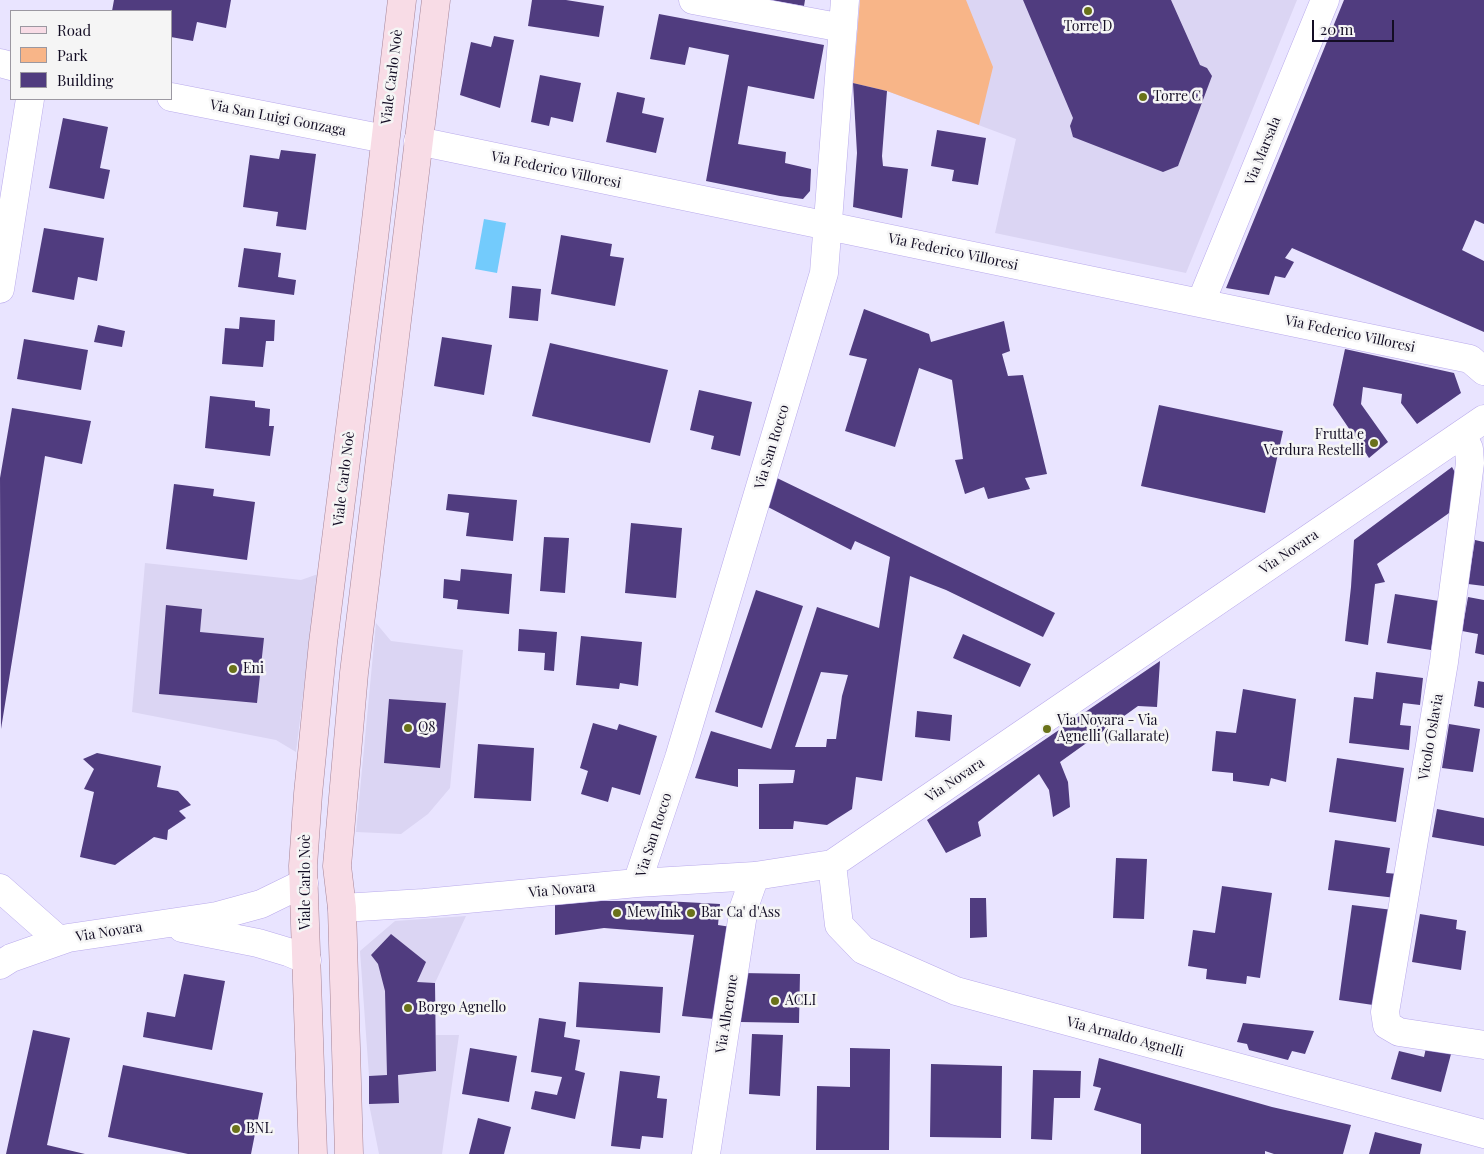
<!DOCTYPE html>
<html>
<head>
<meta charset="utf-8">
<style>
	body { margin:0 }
	#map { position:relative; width:1484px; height:1154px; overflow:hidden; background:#e9e4ff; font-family:"Playfair Display",serif }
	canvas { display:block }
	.legend { position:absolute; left:10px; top:10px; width:162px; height:90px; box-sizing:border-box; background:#f5f5f5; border:1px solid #9b98a1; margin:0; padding:6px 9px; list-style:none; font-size:15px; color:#130d24 }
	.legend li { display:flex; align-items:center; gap:10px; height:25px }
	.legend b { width:25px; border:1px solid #9b98a1 }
	.scale { position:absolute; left:1312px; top:20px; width:82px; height:22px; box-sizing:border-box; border:2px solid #130d24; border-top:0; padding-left:6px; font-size:15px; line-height:18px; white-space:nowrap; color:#130d24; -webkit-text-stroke:4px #f5f5f5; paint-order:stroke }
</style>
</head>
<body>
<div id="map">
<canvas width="1484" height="1154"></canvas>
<ul class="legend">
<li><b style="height:6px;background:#f8dce6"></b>Road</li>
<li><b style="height:14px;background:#f8b588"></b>Park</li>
<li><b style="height:14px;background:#503c7f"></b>Building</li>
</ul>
<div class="scale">20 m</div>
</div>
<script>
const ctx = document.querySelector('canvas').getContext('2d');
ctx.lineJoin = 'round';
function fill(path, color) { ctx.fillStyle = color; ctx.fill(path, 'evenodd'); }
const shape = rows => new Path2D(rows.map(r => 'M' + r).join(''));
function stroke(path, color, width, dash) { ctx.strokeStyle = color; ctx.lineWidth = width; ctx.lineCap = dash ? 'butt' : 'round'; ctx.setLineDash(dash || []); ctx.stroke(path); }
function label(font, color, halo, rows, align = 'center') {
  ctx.font = font + ' "Playfair Display",serif'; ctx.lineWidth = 5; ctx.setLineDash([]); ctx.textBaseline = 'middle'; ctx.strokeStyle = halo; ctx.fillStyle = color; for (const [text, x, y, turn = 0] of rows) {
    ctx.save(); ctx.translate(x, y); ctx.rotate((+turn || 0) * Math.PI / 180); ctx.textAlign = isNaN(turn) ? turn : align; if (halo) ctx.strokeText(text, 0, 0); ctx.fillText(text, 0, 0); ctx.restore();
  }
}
fill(shape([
	[860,0,1297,0,1186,273,995,233,1016,139,887,91,853,83],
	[145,563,301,580,318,574,296,752,276,740,132,712],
	[376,623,391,641,463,650,450,788,428,814,401,834,356,832],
	[466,916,435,983,436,1035,459,1035,442,1154,379,1154,369,1104,369,1076,360,951,395,921]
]), '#dbd5f3');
fill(shape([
	[860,0,966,0,993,67,979,125,887,91,853,83]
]), '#f8b588');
fill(shape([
	[484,219,506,223,497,273,475,269]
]), '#73cbfc');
fill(shape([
	[114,0,231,0,226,28,197,22,193,41,171,37,171,11,112,11],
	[532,0,566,0,604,6,599,37,528,26],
	[770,0,805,0,804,6],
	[1023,0,1171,0,1200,65,1207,68,1212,76,1178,166,1163,172,1073,137,1070,126,1073,118],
	[1344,0,1484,0,1484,224,1475,220,1462,250,1484,261,1484,332,1292,248,1285,258,1294,262,1285,278,1275,276,1269,295,1226,288],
	[659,14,824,45,814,99,748,86,738,144,786,152,785,163,811,169,810,191,803,199,780,196,706,181,729,55,689,47,685,65,650,59],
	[494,36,514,40,500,108,460,95,471,42,491,47],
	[540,75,581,83,573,122,551,117,549,126,531,122],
	[853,83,887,91,882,156,883,166,908,169,902,218,853,207,857,153],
	[617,92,645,98,642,113,664,118,656,153,606,142],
	[63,118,108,127,100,168,110,170,104,199,49,188],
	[937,130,986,138,978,185,952,181,954,170,931,166],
	[281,150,316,154,306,230,276,226,278,212,243,207,250,155,279,159],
	[44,228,104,238,97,281,78,277,74,300,32,292],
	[561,235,612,244,610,256,624,258,615,306,551,294],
	[244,248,281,253,278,277,296,280,294,295,238,287],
	[512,286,541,289,538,321,509,318],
	[864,309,929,334,931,342,1004,321,1010,351,1002,354,1008,376,1023,375,1047,474,1025,478,1030,489,988,499,984,487,965,494,955,460,963,459,952,380,919,368,895,447,845,431,867,359,849,355],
	[240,317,275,320,274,341,266,341,263,367,222,364,225,328,239,329],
	[98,325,125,331,122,347,94,342],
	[442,337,492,345,484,395,434,386],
	[24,339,88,350,81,390,17,379],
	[550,343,668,370,650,443,532,416],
	[1345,349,1454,373,1461,393,1417,424,1401,403,1402,394,1363,387,1361,404,1388,442,1369,458,1333,405],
	[699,390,752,402,740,456,711,449,714,436,690,430],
	[210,396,255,401,255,407,270,409,269,426,274,426,270,456,205,448],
	[1159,405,1283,431,1265,513,1141,486],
	[12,408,91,421,82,464,45,456,1,729,0,478],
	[1452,467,1463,487,1459,506,1377,564,1385,582,1375,584,1368,645,1345,641,1351,587,1354,540],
	[777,478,1055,613,1043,637,946,590,910,576,882,781,856,777,852,809,827,825,794,821,793,829,759,829,759,784,793,783,795,770,738,769,738,787,695,778,711,731,771,749,817,607,879,628,890,557,855,541,851,550,766,506],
	[821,672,848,675,842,696,836,739,827,739,826,747,795,747],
	[174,484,214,489,213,496,255,502,247,560,166,549],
	[448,494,517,500,513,541,466,536,469,513,446,510],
	[631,523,682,528,676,598,625,593],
	[544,537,569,538,565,593,540,591],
	[1475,540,1484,542,1484,586,1468,584],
	[461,569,512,574,509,614,457,609,458,600,443,598,444,579,460,581],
	[756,590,803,606,762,728,715,712],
	[1395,594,1439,601,1431,650,1387,643],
	[1468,597,1484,600,1484,655,1475,653,1478,634,1462,631],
	[166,605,202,609,200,632,264,638,257,703,159,694],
	[519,629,557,632,554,671,544,670,545,653,518,651],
	[963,634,1031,664,1020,687,953,658],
	[581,636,642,642,638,686,620,683,619,689,576,685],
	[1160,661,1157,707,1138,706,1060,762,1068,782,1070,807,1053,817,1049,790,1039,774,978,822,981,836,946,853,927,820],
	[1376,672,1423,678,1420,705,1403,703,1400,725,1411,726,1409,750,1349,743,1354,697,1373,699],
	[1478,681,1484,682,1484,708,1474,706],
	[1243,689,1296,699,1286,782,1271,778,1269,786,1233,781,1233,773,1212,771,1216,731,1236,733],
	[389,699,446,703,440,768,384,763],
	[917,711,952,715,950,741,915,737],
	[593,723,617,730,619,724,657,736,640,795,612,787,608,802,581,794,588,771,580,768],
	[1449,724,1480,729,1473,772,1442,768],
	[478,744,534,748,531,801,474,798],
	[97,753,161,766,157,787,178,791,191,805,179,811,186,818,168,830,167,840,154,837,115,865,80,857,94,792,84,789,94,769,83,759],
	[1337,758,1404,768,1396,822,1329,812],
	[1437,809,1484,818,1484,846,1432,837],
	[1335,840,1390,848,1386,873,1399,874,1396,898,1328,890],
	[1116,858,1147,859,1144,919,1113,918],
	[1222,886,1272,893,1260,978,1247,976,1246,984,1206,979,1207,969,1188,966,1193,930,1215,933],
	[970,898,986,898,987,937,970,938],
	[600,901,665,901,720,904,718,925,731,927,719,978,714,1019,682,1016,694,935,604,928,555,935,555,905],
	[1352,905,1393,910,1380,1006,1339,1000],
	[1420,914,1457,920,1456,929,1466,931,1461,970,1412,962],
	[391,934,426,962,417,982,435,983,436,1071,398,1075,399,1103,369,1104,369,1076,387,1075,385,991,378,964,371,955],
	[741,973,800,974,799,1023,740,1022],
	[184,974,225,981,212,1050,143,1037,147,1012,175,1017],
	[579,982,663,987,660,1033,576,1027],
	[539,1018,566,1022,564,1037,580,1040,575,1070,585,1073,575,1119,531,1109,535,1091,557,1095,562,1077,531,1072],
	[1243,1023,1314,1031,1305,1054,1292,1051,1288,1060,1249,1050,1247,1044,1237,1042],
	[33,1030,70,1038,47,1145,85,1154,6,1154],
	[752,1034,783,1035,780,1096,749,1094],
	[470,1048,517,1056,509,1102,462,1094],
	[850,1048,890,1049,889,1150,816,1150,817,1086,850,1087],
	[1426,1048,1451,1054,1441,1092,1391,1079,1399,1051,1424,1057],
	[1099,1058,1272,1107,1351,1125,1343,1154,1274,1154,1265,1151,1265,1154,1141,1154,1141,1124,1094,1110,1101,1088,1093,1086],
	[931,1064,1002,1066,1001,1138,930,1137],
	[123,1065,263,1093,251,1154,188,1154,108,1137],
	[1033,1070,1081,1071,1080,1098,1054,1098,1052,1140,1031,1139],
	[620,1071,660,1076,657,1098,667,1099,663,1138,642,1136,640,1149,611,1146],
	[478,1118,511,1127,504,1154,469,1154],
	[1375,1132,1422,1144,1420,1154,1369,1154]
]), '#503c7f');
const minor = shape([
	[693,0,843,28],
	[0,63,11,66],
	[171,97,385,139],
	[418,141,1470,359,1484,371],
	[0,289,30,99],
	[1201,302,1325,0],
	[1462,434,1469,449,1470,463,1444,662,1385,1012,1387,1025,1399,1032,1484,1045],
	[832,864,839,925,863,950,956,991,1484,1134],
	[637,883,679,758,824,273,845,0],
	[0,888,60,941],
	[342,908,424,903,637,883,755,876,832,864,1484,419],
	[182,928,258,943,288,952,307,960],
	[0,965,11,958,68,938,217,916,261,904,304,883],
	[706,1154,744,907,755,876]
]);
const primary = shape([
	[313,1154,303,866,308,794,323,643,373,246,402,0],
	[349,1154,342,908,337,866,354,673,436,0]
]);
stroke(minor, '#b9aaeb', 29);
stroke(primary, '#a58497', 29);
stroke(minor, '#fff', 28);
stroke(primary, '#f8dce6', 28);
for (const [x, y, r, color] of [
	[1088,11,5,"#6a721a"],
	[1143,97,5,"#6a721a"],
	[1374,443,5,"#6a721a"],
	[233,669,5,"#6a721a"],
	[408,728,5,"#6a721a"],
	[1047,729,5,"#6a721a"],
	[617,913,5,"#6a721a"],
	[691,913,5,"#6a721a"],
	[775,1001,5,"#6a721a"],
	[408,1008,5,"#6a721a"],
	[236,1129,5,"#6a721a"]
]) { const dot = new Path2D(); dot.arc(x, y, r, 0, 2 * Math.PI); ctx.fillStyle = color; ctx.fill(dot); stroke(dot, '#f5f5f5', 2); }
label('14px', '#130d24', '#f5f5f5', [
	["Torre D",1088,27,"center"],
	["Torre C",1153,97],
	["Frutta e",1364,435,"right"],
	["Verdura Restelli",1364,451,"right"],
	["Eni",243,669],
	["Via Novara - Via",1057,721],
	["Agnelli (Gallarate)",1057,737],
	["Q8",418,728],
	["Mew Ink",627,913],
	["Bar Ca' d'Ass",701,913],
	["ACLI",785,1001],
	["Borgo Agnello",418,1008],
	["BNL",246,1129]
], 'left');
label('14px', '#130d24', '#f5f5f5', [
	["Viale Carlo Noè",392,77,-83],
	["Via San Luigi Gonzaga",278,118,11],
	["Via Marsala",1263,151,-68],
	["Via Federico Villoresi",556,170,12],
	["Via Federico Villoresi",953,252,12],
	["Via Federico Villoresi",1350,334,12],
	["Via San Rocco",772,447,-73],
	["Viale Carlo Noè",344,479,-83],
	["Via Novara",1289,552,-34],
	["Vicolo Oslavia",1431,737,-80],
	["Via Novara",955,780,-34],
	["Via San Rocco",654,835,-72],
	["Viale Carlo Noè",306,882,-90],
	["Via Novara",562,890,-5],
	["Via Novara",109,932,-9],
	["Via Alberone",727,1014,-81],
	["Via Arnaldo Agnelli",1125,1037,15]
]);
</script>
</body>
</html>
